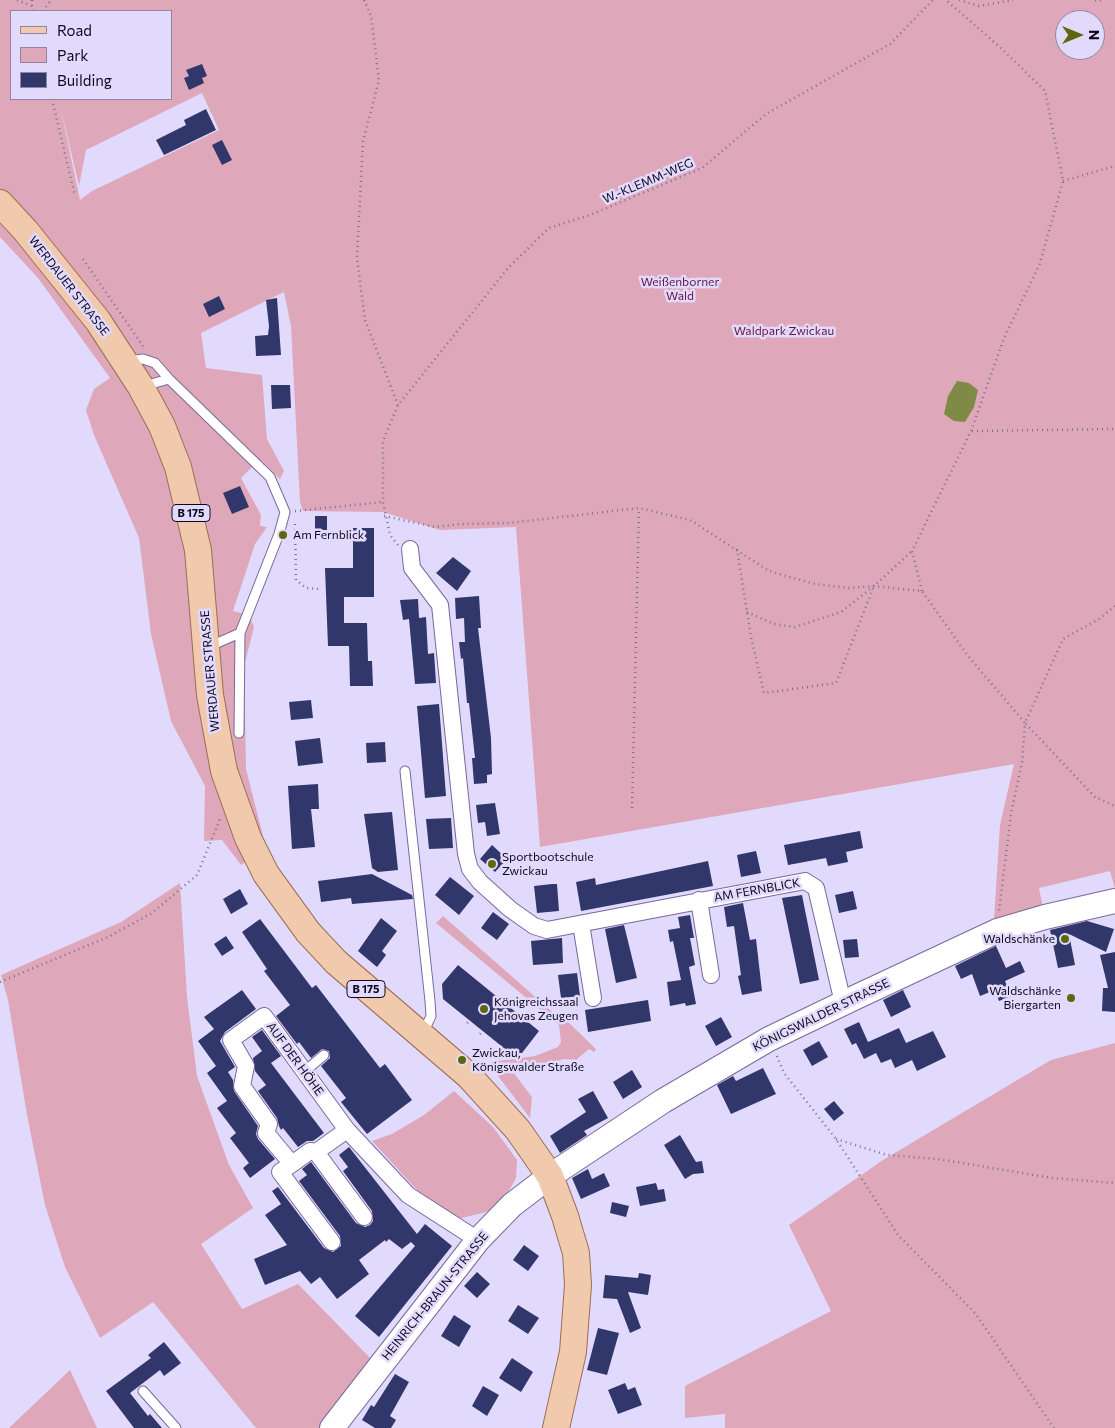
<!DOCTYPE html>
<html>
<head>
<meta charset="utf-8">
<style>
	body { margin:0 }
	#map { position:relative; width:1115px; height:1428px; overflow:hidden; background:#e2dafd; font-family:Commissioner,sans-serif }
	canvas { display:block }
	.legend { position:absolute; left:10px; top:10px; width:162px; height:90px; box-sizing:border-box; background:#e2dafd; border:1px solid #8e86a3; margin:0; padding:6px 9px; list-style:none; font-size:15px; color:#0f081c }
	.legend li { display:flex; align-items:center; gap:10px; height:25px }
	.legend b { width:25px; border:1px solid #8e86a3 }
	.north { position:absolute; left:1055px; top:10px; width:50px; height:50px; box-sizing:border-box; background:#e2dafd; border:1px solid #8e86a3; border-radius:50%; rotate:90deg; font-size:14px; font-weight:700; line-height:20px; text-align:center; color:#0f081c }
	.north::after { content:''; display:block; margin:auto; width:18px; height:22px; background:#5d670b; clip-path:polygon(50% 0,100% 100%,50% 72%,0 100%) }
</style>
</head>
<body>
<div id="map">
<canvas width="1115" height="1428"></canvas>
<ul class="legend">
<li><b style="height:6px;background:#f1c9ac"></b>Road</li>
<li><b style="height:14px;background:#dea7ba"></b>Park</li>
<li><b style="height:14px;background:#31366b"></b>Building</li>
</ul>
<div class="north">N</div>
</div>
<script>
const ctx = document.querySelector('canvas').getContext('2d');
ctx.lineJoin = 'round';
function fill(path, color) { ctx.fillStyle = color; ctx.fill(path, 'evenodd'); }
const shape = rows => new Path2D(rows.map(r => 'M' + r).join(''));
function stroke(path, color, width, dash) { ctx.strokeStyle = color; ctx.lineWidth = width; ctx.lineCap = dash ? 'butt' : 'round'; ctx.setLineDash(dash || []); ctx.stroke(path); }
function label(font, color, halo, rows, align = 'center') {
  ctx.font = font + ' Commissioner,sans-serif'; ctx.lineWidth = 5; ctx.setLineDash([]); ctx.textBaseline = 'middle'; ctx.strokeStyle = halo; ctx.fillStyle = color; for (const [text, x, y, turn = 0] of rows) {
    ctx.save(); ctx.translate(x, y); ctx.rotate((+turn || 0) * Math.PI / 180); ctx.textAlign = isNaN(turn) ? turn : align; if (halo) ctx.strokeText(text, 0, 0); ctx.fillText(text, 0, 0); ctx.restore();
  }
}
fill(shape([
	[0,0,1115,0,1115,889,1110,871,1039,888,1043,908,994,919,1000,825,1014,764,540,847,516,527,440,530,383,512,303,511,300,502,291,326,284,292,201,333,206,368,262,375,267,439,284,471,280,479,262,461,257,462,241,478,261,515,260,526,267,527,255,544,233,611,249,615,254,627,244,666,246,769,266,848,241,865,222,840,204,841,205,786,171,721,151,634,139,538,94,435,86,410,94,389,110,378,38,278,0,237],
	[11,11,171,11,171,99,11,99],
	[1065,20,1095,20,1095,50,1065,50],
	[202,93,219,130,92,191,80,200,60,105,79,186,86,150],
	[180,883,187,997,197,1076,229,1165,253,1208,201,1244,242,1309,298,1284,372,1360,320,1428,256,1428,153,1302,100,1338,65,1267,45,1205,27,1115,8,1000,1,975,121,922],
	[443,916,557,1016,567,1021,596,1049,594,1052,589,1049,576,1060,564,1059,513,1072,532,1097,530,1118,492,1068,491,1062,535,1056,558,1047,561,1042,559,1025,436,923],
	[1115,1043,1115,1428,725,1428,725,1414,685,1418,685,1386,831,1311,789,1225,883,1160,1051,1060],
	[454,1091,493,1127,517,1160,516,1178,505,1198,490,1211,458,1219,418,1191,372,1141,392,1134,424,1115],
	[70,1370,97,1428,9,1428]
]), '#dea7ba');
fill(shape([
	[957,381,969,383,978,390,974,407,965,422,954,421,944,414,948,396]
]), '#7f8a47');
fill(shape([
	[202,64,207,76,202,78,204,83,189,90,184,78,189,76,186,70],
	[206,109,216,130,164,155,156,140,186,125,184,120],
	[222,140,232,160,222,165,212,145],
	[219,296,225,309,209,317,203,304],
	[277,298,281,355,256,356,255,336,268,335,269,326,266,300],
	[271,385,290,385,291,408,272,409],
	[240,486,249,507,232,514,223,493],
	[315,516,327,516,327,530,315,530],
	[353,528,374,528,374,597,344,597,344,623,367,623,368,661,372,661,373,686,350,686,349,646,328,646,325,568,353,568],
	[453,557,471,571,457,591,436,573],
	[479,596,481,628,478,628,491,738,492,774,487,775,487,783,474,784,472,758,475,758,469,703,467,703,463,658,461,659,459,642,465,642,464,618,456,619,455,598],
	[418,599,419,618,426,617,428,654,434,653,436,683,415,684,409,619,403,620,400,600],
	[311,700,313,718,291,720,289,702],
	[439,704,446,796,425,798,417,706],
	[320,738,323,763,298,766,295,741],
	[385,742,386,762,367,763,366,743],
	[318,784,319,809,311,809,315,847,292,849,288,786],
	[495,803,500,834,487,836,485,822,478,823,476,805],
	[392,812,398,870,378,872,372,868,364,814],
	[451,818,453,848,429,849,426,819],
	[860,831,863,848,846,852,848,862,828,866,826,858,788,865,784,845],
	[492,845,507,859,495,872,480,859],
	[756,851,761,873,741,877,737,855],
	[708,861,713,886,581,911,576,882,595,878,596,885],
	[372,874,412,895,413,899,352,904,351,898,321,902,318,881],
	[450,877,474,896,459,915,435,895],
	[552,884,557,884,559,911,537,913,534,886],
	[240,889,248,904,231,914,223,899],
	[853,891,857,909,839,913,835,895],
	[802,895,819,980,800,984,782,898],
	[743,903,750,940,756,939,762,991,742,995,738,976,741,975,734,926,727,927,724,907],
	[493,912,509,924,497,940,481,928],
	[690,915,694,938,690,938,695,965,689,967,696,1004,686,1006,685,1003,670,1006,667,982,681,980,673,941,670,942,668,930,680,928,678,917],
	[381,918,397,931,382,951,386,955,377,967,358,951],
	[260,919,312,988,316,985,380,1068,385,1064,412,1100,367,1134,341,1102,346,1098,321,1066,330,1058,329,1051,322,1049,311,1058,299,1042,297,1044,276,1016,290,1005,264,971,267,969,242,932],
	[1087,921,1114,929,1106,952,1069,934,1075,965,1058,968,1050,930],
	[624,925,637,978,616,983,605,929],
	[226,936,234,948,222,956,214,944],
	[562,938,563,963,533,965,531,941],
	[857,939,859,957,845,958,843,940],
	[996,946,1006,968,1020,961,1025,972,1005,981,1011,996,999,1001,995,990,980,996,972,974,961,979,955,966],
	[1115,952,1115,1012,1102,1011,1103,988,1108,988,1100,955],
	[458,965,539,1031,522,1053,510,1053,443,999,442,984],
	[577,973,580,996,561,998,558,975],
	[242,990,256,1009,225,1032,220,1041,235,1067,228,1072,233,1080,234,1091,258,1126,256,1134,258,1139,275,1159,250,1178,243,1168,249,1163,230,1138,236,1133,217,1108,227,1101,207,1073,216,1066,198,1041,214,1029,204,1017],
	[903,990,911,1007,891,1017,883,1000],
	[648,1000,651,1021,588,1032,585,1010],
	[721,1017,732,1037,716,1046,705,1026],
	[859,1022,868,1042,899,1028,906,1043,933,1031,946,1057,917,1071,912,1060,895,1068,891,1059,881,1063,876,1053,864,1059,856,1043,852,1045,844,1029],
	[262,1030,281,1056,271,1063,324,1133,313,1141,307,1141,298,1147,283,1128,281,1130,279,1126,277,1118,258,1091,266,1085,255,1071,253,1058,262,1051,252,1037],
	[819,1041,828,1057,812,1066,803,1050],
	[763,1068,776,1094,731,1114,717,1085,733,1076,736,1081],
	[632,1070,642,1087,623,1099,613,1082],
	[593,1091,608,1118,584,1131,587,1135,560,1153,550,1136,586,1112,578,1099],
	[834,1101,844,1113,834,1121,824,1109],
	[680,1135,696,1162,702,1161,704,1173,693,1174,685,1179,664,1145],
	[349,1147,417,1234,425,1224,452,1246,379,1337,355,1316,415,1246,411,1242,402,1249,389,1239,386,1242,385,1240,359,1260,369,1274,337,1299,320,1277,311,1284,300,1271,265,1285,254,1259,287,1245,265,1215,281,1204,272,1191,278,1187,324,1248,333,1252,341,1246,340,1236,299,1181,307,1175,302,1169,311,1162,356,1223,365,1227,370,1225,373,1221,372,1211,343,1171,348,1167,339,1155],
	[588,1169,592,1179,604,1173,610,1186,581,1199,572,1178],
	[656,1183,658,1190,664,1189,666,1201,640,1206,636,1187],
	[612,1202,629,1206,626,1217,610,1213],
	[524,1245,539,1256,528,1271,513,1260],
	[477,1272,490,1284,477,1298,464,1286],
	[639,1273,651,1275,648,1295,628,1292,641,1328,630,1333,617,1299,603,1298,605,1275,638,1278],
	[518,1305,539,1318,528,1334,508,1321],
	[454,1315,471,1326,459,1347,441,1336],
	[598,1328,619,1333,607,1375,587,1370],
	[164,1342,181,1363,164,1376,160,1370,130,1393,148,1416,150,1414,162,1428,134,1428,106,1391,151,1358,148,1355],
	[512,1358,533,1372,521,1392,499,1378],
	[395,1374,409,1382,390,1416,396,1420,391,1428,375,1428,362,1420,371,1405,374,1407],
	[625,1383,628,1390,635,1387,642,1405,618,1414,608,1390],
	[483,1386,499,1395,487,1416,472,1406]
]), '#31366b');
const lane = shape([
	[128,361,143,359,155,363,169,379],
	[144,386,169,379,270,477,285,512,279,534,240,633,208,647],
	[239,733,240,633],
	[405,771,430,1001,431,1016,423,1033],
	[304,1072,324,1055],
	[143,1391,176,1428]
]);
const street = shape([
	[410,549,412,568,440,605,466,854,470,869,480,882,510,909,534,926,547,930,805,881,816,888,843,1003],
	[699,900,711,975],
	[581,924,593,998],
	[316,1152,364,1217],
	[292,1164,310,1151,316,1152,347,1130],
	[332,1242,280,1172,292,1164,266,1133,269,1124,242,1086,246,1066,231,1040,264,1016,347,1130,408,1195,478,1240]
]);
const secondary = shape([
	[332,1428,478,1240,512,1205,550,1176,663,1101,769,1039,854,998,997,931,1045,917,1115,901]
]);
const primary = shape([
	[0,203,25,230,98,321,141,387,162,426,178,467,198,550,210,695,224,771,248,838,266,874,308,932,336,962,469,1076,518,1130,550,1176,565,1216,576,1253,578,1285,573,1352,556,1428]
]);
stroke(lane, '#77699d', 11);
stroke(street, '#77699d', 18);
stroke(secondary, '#77699d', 26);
stroke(primary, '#9b6e56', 28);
stroke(shape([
	[17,0,32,6,33,11],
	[32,0,32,6],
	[364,0,371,16,379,80,363,141,357,258,365,320,398,405],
	[959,0,979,6,1013,0],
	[1095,0,1103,0],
	[43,11,51,0],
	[52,99,75,196],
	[1063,181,1115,166],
	[83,259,145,349],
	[972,431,1115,429],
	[295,511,383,502],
	[384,516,435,527,461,524,509,523,639,508,690,520,769,571,815,584,848,588,874,586,922,591,968,656,1025,723,1022,762,1011,814,999,911],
	[295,524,296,580,306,588,322,589],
	[398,545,390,535,383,502,383,441,398,405,509,267,549,228,590,215,702,168,766,114,890,44,933,0],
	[737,549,751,637,764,693,836,683,874,586],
	[922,591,912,551,971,431,1004,338,1039,266,1063,181,1045,91,1002,49,946,0],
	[1115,606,1099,619,1063,639,1025,723,1095,797,1115,806],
	[747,612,774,624,795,627,841,612,874,586,912,551],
	[632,808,639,508],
	[0,982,108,937,152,913,197,875,220,819],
	[467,1023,470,1020],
	[480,1034,483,1031],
	[777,1056,784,1073,836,1139,898,1235,975,1313,1054,1428],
	[836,1139,887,1155,938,1159,1052,1178,1115,1183]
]), '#7a738e', 2.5, [1, 4]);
stroke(lane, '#fff', 9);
stroke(street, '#fff', 16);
stroke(secondary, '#fff', 24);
stroke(primary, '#f1c9ac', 26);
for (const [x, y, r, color] of [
	[283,535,5,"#5d670b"],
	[492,864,5,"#5d670b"],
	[1065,939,5,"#5d670b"],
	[1071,998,5,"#5d670b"],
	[484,1009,5,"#5d670b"],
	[462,1060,5,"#5d670b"]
]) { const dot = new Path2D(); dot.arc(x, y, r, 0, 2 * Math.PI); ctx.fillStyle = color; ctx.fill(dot); stroke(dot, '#e2dafd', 2); }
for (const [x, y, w] of [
	[191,513,38],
	[366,989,38]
]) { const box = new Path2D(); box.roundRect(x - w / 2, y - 8.5, w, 17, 4); ctx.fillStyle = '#e2dafd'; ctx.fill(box); stroke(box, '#0f081c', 1); }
label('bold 11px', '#0f081c', null, [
	["B 175",191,513],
	["B 175",366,989]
]);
label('12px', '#0f081c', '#e2dafd', [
	["W.-KLEMM-WEG",648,181,-23],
	["WERDAUER STRASSE",69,286,52],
	["WERDAUER STRASSE",210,671,-95],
	["AM FERNBLICK",757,890,-10],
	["KÖNIGSWALDER STRASSE",821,1015,-26],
	["AUF DER HÖHE",295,1059,54],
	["HEINRICH-BRAUN-STRASSE",435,1296,-51]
]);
label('12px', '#67133b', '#e2dafd', [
	["Weißenborner",680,282],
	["Wald",680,296],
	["Waldpark Zwickau",784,331]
]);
label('12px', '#0f081c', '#e2dafd', [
	["Am Fernblick",293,535],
	["Sportbootschule",502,857],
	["Zwickau",502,871],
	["Waldschänke",1055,939,"right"],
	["Waldschänke",1061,991,"right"],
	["Biergarten",1061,1005,"right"],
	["Königreichssaal",494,1002],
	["Jehovas Zeugen",494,1016],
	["Zwickau,",472,1053],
	["Königswalder Straße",472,1067]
], 'left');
</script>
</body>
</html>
